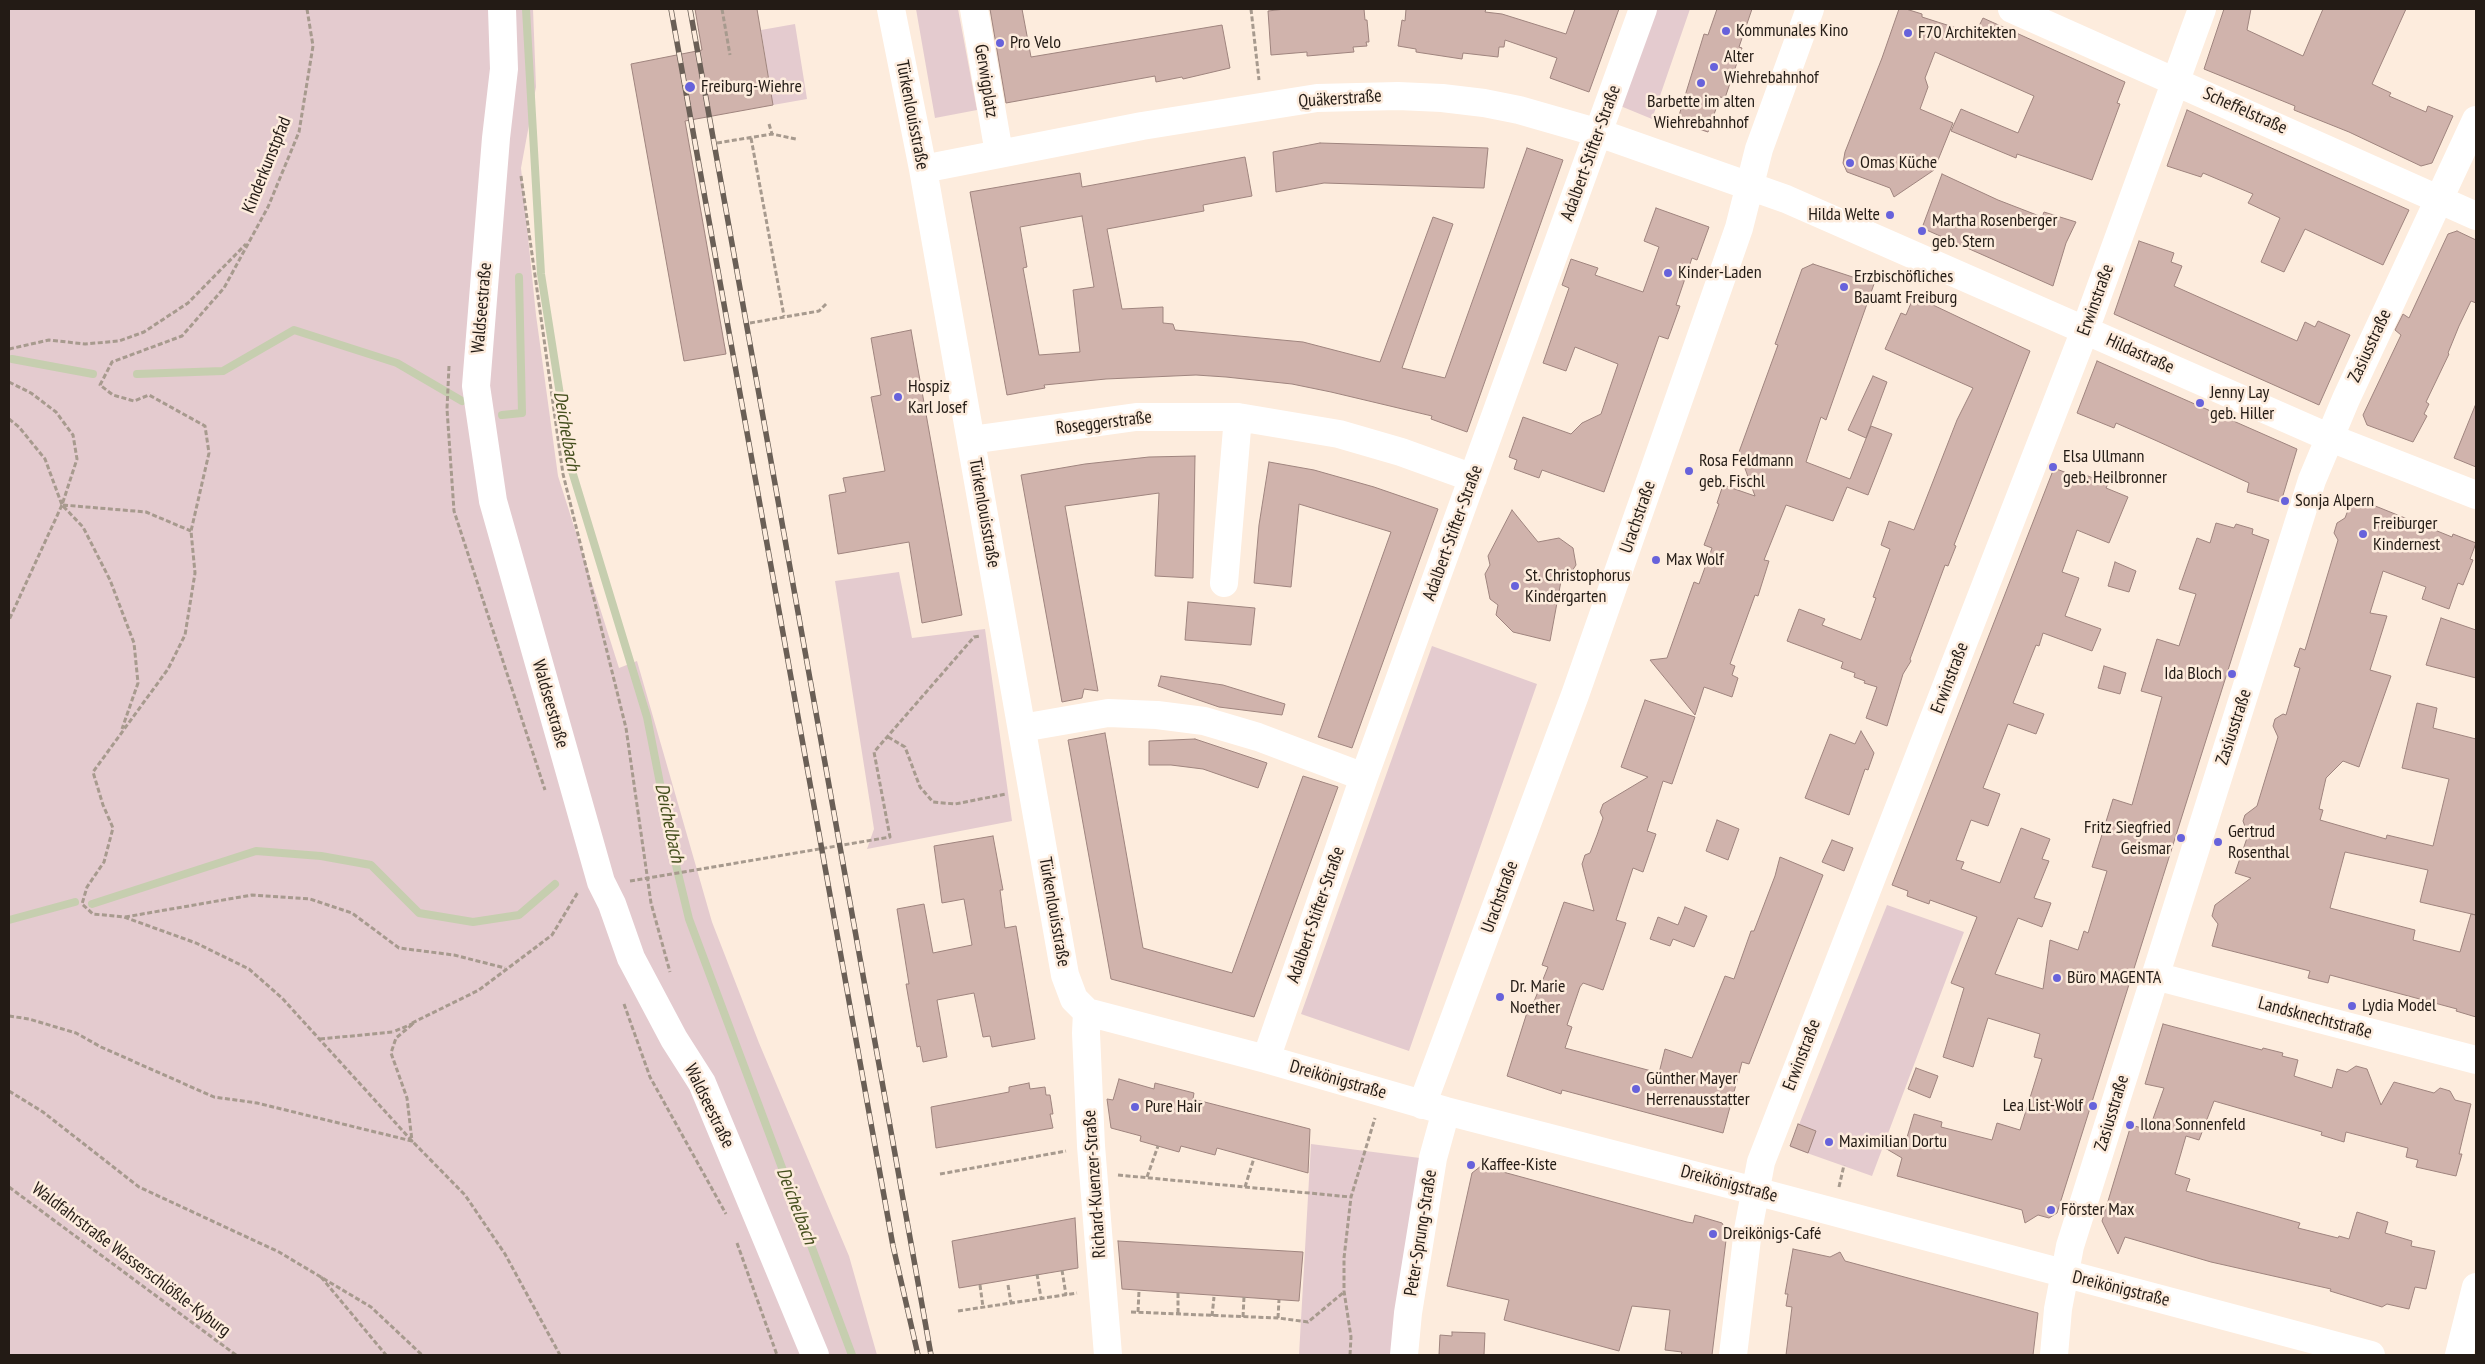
<!DOCTYPE html>
<html>
<head>
<meta charset="utf-8">
<style>
	body { margin:0 }
	#map { position:relative; width:2485px; height:1364px; overflow:hidden; background:#fdecdd; font-family:"PT Sans Narrow",sans-serif }
	canvas { display:block }
	.frame { position:absolute; inset:0; border:10px solid #231b15; pointer-events:none }
</style>
</head>
<body>
<div id="map">
<canvas width="2485" height="1364"></canvas>
<div class="frame"></div>
</div>
<script>
const ctx = document.querySelector('canvas').getContext('2d');
ctx.lineJoin = 'round';
function fill(path, color) { ctx.fillStyle = color; ctx.fill(path, 'evenodd'); }
const shape = rows => new Path2D(rows.map(r => 'M' + r).join(''));
function stroke(path, color, width, dash) { ctx.strokeStyle = color; ctx.lineWidth = width; ctx.lineCap = dash ? 'butt' : 'round'; ctx.setLineDash(dash || []); ctx.stroke(path); }
function label(font, color, halo, rows, align = 'center') {
  ctx.font = font + ' "PT Sans Narrow",sans-serif'; ctx.lineWidth = 5; ctx.setLineDash([]); ctx.textBaseline = 'middle'; ctx.strokeStyle = halo; ctx.fillStyle = color; for (const [text, x, y, turn = 0] of rows) {
    ctx.save(); ctx.translate(x, y); ctx.rotate((+turn || 0) * Math.PI / 180); ctx.textAlign = isNaN(turn) ? turn : align; if (halo) ctx.strokeText(text, 0, 0); ctx.fillText(text, 0, 0); ctx.restore();
  }
}
fill(shape([
	[9,9,533,9,536,87,521,168,536,315,558,476,619,668,637,661,712,922,759,1043,849,1256,877,1355,9,1355],
	[916,9,958,9,977,110,935,118],
	[1651,9,1690,9,1652,119,1618,105],
	[795,24,807,99,773,105,761,30],
	[899,572,912,638,985,629,1012,821,867,849,874,829,835,581],
	[1432,646,1537,684,1409,1051,1301,1014],
	[1887,905,1964,932,1872,1176,1790,1147],
	[1311,1144,1420,1158,1395,1355,1299,1355]
]), '#e4cbcf');
stroke(shape([
	[526,9,541,274,572,471,647,717,676,865,689,919,852,1355],
	[12,359,93,374],
	[137,374,223,371,294,330,397,363,462,401],
	[502,415,522,413,519,277],
	[92,904,256,851,321,856,371,865,419,913,473,922,519,915,555,884],
	[9,920,75,902]
]), '#c6ceaf', 8);
const building = shape([
	[695,9,757,9,773,105,685,121,726,354,684,361,631,64,702,50,695,9],
	[990,9,1022,9,1031,57,1222,25,1230,68,1183,79,1182,77,1156,82,1155,76,1006,103,990,9],
	[1285,9,1364,9,1365,20,1367,20,1369,42,1366,42,1367,46,1353,47,1354,52,1307,56,1307,52,1271,55,1268,11,1285,9],
	[1406,9,1486,9,1485,12,1502,14,1566,34,1575,9,1619,9,1589,92,1550,78,1557,58,1505,40,1504,47,1499,47,1498,57,1463,53,1462,59,1416,52,1416,49,1398,46,1402,20,1405,21,1406,9],
	[1717,9,1752,9,1739,47,1742,48,1725,98,1720,97,1708,132,1677,122,1704,34,1708,35,1717,9],
	[1899,9,1906,9,1922,14,1922,17,1975,34,1983,18,2125,82,2117,103,2120,104,2092,180,2017,154,2016,158,1951,131,1961,109,2018,133,2034,96,1935,52,1925,78,1928,87,1920,109,1953,123,1934,170,1894,197,1890,188,1847,172,1843,163,1845,152,1882,58,1899,9],
	[2224,9,2251,9,2247,30,2303,56,2323,9,2406,9,2372,84,2391,93,2389,96,2426,112,2428,106,2453,116,2432,163,2421,166,2349,132,2294,110,2295,106,2204,69,2224,9],
	[2187,110,2409,210,2383,265,2305,229,2284,272,2261,262,2280,218,2248,203,2253,194,2203,173,2201,177,2167,166,2187,110],
	[1320,143,1488,148,1484,188,1324,183,1276,192,1273,152,1320,143],
	[1527,148,1563,160,1467,432,1431,419,1432,416,1331,392,1292,384,1226,377,1196,375,1106,379,1044,385,1045,388,1007,395,970,192,1080,173,1082,187,1245,157,1252,196,1203,205,1204,211,1107,229,1122,309,1163,307,1163,323,1173,324,1175,330,1303,342,1380,362,1433,217,1453,224,1402,368,1445,378,1527,148],
	[1082,216,1094,287,1073,290,1080,352,1039,355,1023,268,1027,267,1020,227,1082,216],
	[1942,174,1998,200,2042,217,2044,212,2076,222,2066,243,2053,286,1922,228,1942,174],
	[1656,208,1709,227,1697,260,1692,258,1676,305,1680,306,1668,339,1659,336,1604,492,1542,470,1539,478,1514,469,1517,460,1509,457,1523,417,1571,434,1582,423,1601,414,1618,364,1575,347,1566,371,1543,363,1569,288,1562,285,1571,259,1598,268,1595,275,1643,292,1659,247,1644,241,1656,208],
	[2457,231,2476,240,2476,303,2471,301,2459,326,2448,353,2449,354,2426,402,2429,404,2424,414,2427,416,2413,442,2367,425,2363,415,2401,335,2395,330,2403,314,2409,318,2448,234,2457,231],
	[2139,241,2174,253,2171,262,2182,266,2174,286,2297,341,2305,322,2315,327,2318,321,2350,335,2319,405,2114,314,2139,241],
	[1813,264,1874,284,1826,420,1821,417,1806,462,1850,479,1871,426,1892,434,1868,495,1847,487,1833,521,1786,505,1764,560,1769,561,1758,596,1755,595,1730,664,1735,666,1732,675,1738,678,1732,697,1704,687,1695,715,1650,660,1667,658,1694,582,1699,584,1712,548,1704,545,1719,504,1717,503,1723,485,1755,496,1739,452,1778,345,1775,344,1802,269,1813,264],
	[1914,296,2030,351,1954,545,1956,546,1948,566,1945,565,1910,659,1911,661,1903,674,1887,726,1866,718,1877,687,1864,683,1865,681,1854,677,1855,673,1841,668,1843,662,1787,641,1799,609,1825,619,1822,625,1861,640,1876,598,1873,597,1890,549,1881,545,1889,521,1914,530,1957,420,1973,388,1885,349,1901,313,1906,315,1914,296],
	[911,330,962,615,922,623,909,542,838,554,829,495,846,492,843,478,885,471,871,397,881,395,871,338,911,330],
	[2097,361,2297,449,2281,502,2247,492,2249,483,2157,441,2116,423,2114,428,2077,413,2097,361],
	[1873,376,1887,382,1866,438,1848,430,1873,376],
	[2475,406,2476,406,2476,467,2454,458,2475,406],
	[1195,456,1193,578,1155,576,1159,493,1065,506,1098,691,1084,689,1082,698,1062,702,1021,475,1085,464,1149,457,1195,456],
	[1269,462,1314,470,1374,487,1438,509,1352,748,1318,737,1391,532,1299,504,1291,587,1254,583,1259,525,1269,462],
	[2054,468,2077,477,2078,472,2108,484,2106,488,2128,497,2109,543,2077,530,2062,572,2079,578,2065,616,2101,629,2092,651,2043,633,2039,646,2036,645,2013,703,2044,714,2036,734,2008,724,1983,788,2000,794,1988,826,1971,820,1956,860,1964,862,1961,869,2000,883,2021,828,2050,839,2042,859,2049,861,2034,898,2051,903,2042,927,2018,918,1995,974,2043,989,2050,940,2078,950,2084,931,2088,933,2107,871,2092,867,2113,799,2132,805,2162,697,2141,691,2157,639,2179,646,2196,594,2179,589,2197,538,2210,543,2216,523,2234,528,2236,524,2253,529,2252,534,2269,540,2057,1213,2049,1218,2038,1215,2025,1223,2022,1210,1897,1176,1902,1158,1885,1148,1905,1144,1914,1114,1942,1122,1941,1127,1992,1140,1997,1123,2020,1130,2042,1059,2034,1057,2040,1034,1988,1018,1973,1067,1943,1057,1964,988,1951,983,1977,917,1930,900,1929,904,1907,896,1908,891,1892,885,2054,468],
	[2353,497,2452,537,2453,534,2476,543,2470,559,2473,560,2463,585,2458,583,2449,609,2422,599,2426,587,2383,571,2370,613,2387,616,2370,670,2391,676,2359,767,2343,761,2326,778,2319,809,2323,810,2320,820,2386,839,2387,835,2433,846,2449,779,2402,768,2417,703,2437,708,2433,728,2476,739,2476,915,2420,902,2428,870,2345,852,2330,908,2415,930,2413,940,2460,952,2471,914,2476,915,2476,1017,2456,1011,2457,1009,2330,975,2328,983,2308,978,2310,971,2212,946,2218,924,2212,916,2215,905,2251,878,2235,873,2248,835,2243,821,2245,815,2257,806,2278,737,2273,726,2275,719,2283,714,2286,715,2300,668,2294,666,2300,648,2305,650,2338,540,2334,533,2337,523,2345,518,2353,497],
	[1512,510,1538,542,1559,538,1573,548,1576,565,1566,580,1561,581,1550,641,1513,632,1496,615,1498,605,1490,599,1485,574,1490,565,1488,556,1512,510],
	[2115,562,2136,571,2129,592,2108,586,2115,562],
	[1188,602,1255,608,1251,645,1185,640,1188,602],
	[2441,618,2476,630,2476,678,2426,665,2441,618],
	[2104,666,2126,673,2120,694,2098,688,2104,666],
	[1161,676,1223,685,1285,704,1282,715,1219,707,1158,686,1161,676],
	[1645,700,1695,717,1672,784,1663,781,1647,831,1656,834,1643,872,1633,868,1616,920,1626,923,1603,990,1583,983,1580,987,1567,1025,1572,1027,1565,1048,1659,1073,1665,1049,1692,1058,1725,976,1734,979,1751,931,1754,931,1775,876,1780,857,1823,875,1749,1064,1742,1062,1723,1133,1562,1090,1561,1094,1507,1076,1530,1003,1533,1004,1548,967,1542,965,1564,902,1594,911,1582,864,1585,855,1590,853,1597,835,1603,818,1600,812,1603,804,1648,777,1621,767,1645,700],
	[1861,731,1874,753,1868,770,1865,769,1849,815,1805,798,1830,734,1855,744,1861,731],
	[1105,733,1143,948,1232,973,1303,776,1338,787,1254,1017,1111,979,1068,740,1105,733],
	[1195,739,1267,763,1258,788,1203,769,1171,765,1149,765,1149,741,1195,739],
	[1717,820,1739,829,1728,860,1706,851,1717,820],
	[993,836,1003,890,1000,890,1005,928,1016,926,1035,1039,992,1047,990,1036,983,1037,974,993,937,1000,947,1057,923,1062,920,1046,917,1047,906,984,909,984,897,909,924,904,933,953,972,945,964,899,942,903,934,846,993,836],
	[1832,840,1853,848,1844,871,1822,862,1832,840],
	[1685,907,1707,916,1694,947,1673,939,1670,946,1650,939,1658,917,1678,925,1685,907],
	[2163,1024,2262,1050,2263,1048,2283,1053,2282,1056,2298,1060,2294,1076,2332,1088,2337,1069,2347,1072,2356,1066,2367,1069,2381,1105,2394,1082,2434,1093,2440,1088,2450,1091,2455,1100,2471,1104,2459,1154,2462,1154,2456,1176,2416,1167,2418,1160,2406,1157,2408,1148,2346,1132,2344,1142,2321,1135,2322,1132,2214,1101,2199,1140,2186,1136,2175,1174,2190,1179,2186,1191,2300,1223,2298,1228,2338,1238,2339,1236,2349,1239,2357,1212,2388,1222,2385,1233,2412,1241,2411,1246,2435,1251,2426,1289,2415,1287,2409,1309,2387,1304,2382,1307,2330,1291,2331,1289,2211,1262,2125,1237,2118,1254,2102,1221,2131,1125,2149,1130,2164,1088,2145,1084,2163,1024],
	[1916,1068,1938,1076,1930,1098,1908,1089,1916,1068],
	[1119,1079,1154,1089,1155,1083,1194,1093,1193,1099,1310,1129,1308,1173,1217,1148,1215,1155,1181,1146,1179,1152,1140,1141,1141,1136,1111,1128,1107,1099,1113,1100,1119,1079],
	[1029,1083,1030,1089,1045,1087,1046,1095,1050,1095,1053,1114,1050,1114,1053,1128,936,1148,931,1107,1009,1092,1009,1087,1029,1083],
	[1798,1124,1816,1131,1808,1153,1790,1146,1798,1124],
	[1481,1166,1687,1222,1693,1223,1695,1215,1722,1223,1727,1232,1712,1355,1681,1355,1682,1352,1665,1350,1670,1310,1632,1306,1619,1351,1504,1320,1509,1300,1447,1286,1472,1173,1481,1166],
	[1075,1218,1078,1268,959,1288,952,1241,1075,1218],
	[1118,1241,1303,1252,1299,1301,1122,1289,1118,1241],
	[1793,1249,1830,1257,1840,1252,1845,1261,2038,1313,2033,1355,1786,1355,1792,1307,1786,1306,1788,1294,1785,1294,1793,1249],
	[1452,1332,1485,1333,1484,1355,1439,1355,1440,1335,1452,1336,1452,1332]
]);
fill(building, '#d0b3ac');
stroke(building, '#9f847e', 1);
stroke(shape([
	[307,9,313,46,299,132,268,207,224,288,182,336,112,362,100,385,113,395,134,401,149,395,205,426,209,453,191,531,195,573,185,635,168,669,93,772,103,805,113,828,104,862,87,887,82,904,93,914,124,917,196,943,249,969,282,998,412,1141,465,1195,505,1254,560,1355],
	[722,9,730,55],
	[1251,9,1259,80],
	[769,124,772,134],
	[751,138,784,316],
	[717,143,772,134,796,139],
	[521,176,563,474,626,728,651,903,670,972],
	[750,323,819,311,827,303],
	[9,349,49,340,85,344,119,341,144,332,188,303,246,244],
	[449,366,447,409,454,511,545,790],
	[9,382,31,393,56,412,73,435,77,459,62,505,9,620],
	[9,419,19,427,45,459,62,505,83,527,110,580,134,643,138,683,122,729],
	[63,505,146,512,191,531],
	[888,737,905,747,920,787,933,802,955,804,1006,794],
	[630,881,890,837,874,752,974,637,980,636],
	[125,917,252,895,310,899,352,913,399,948,454,955,505,968],
	[624,1004,650,1077,726,1214],
	[9,1016,29,1019,76,1033,101,1047,214,1097,257,1103,412,1141,407,1098,391,1053,396,1038,414,1023,393,1032],
	[412,1023,479,990,552,935,578,892],
	[320,1039,393,1032],
	[9,1091,43,1112,139,1187,279,1252,371,1307,422,1355],
	[940,1174,1066,1151],
	[1118,1175,1351,1197],
	[1147,1177,1158,1146],
	[9,1187,236,1355],
	[1245,1187,1254,1158],
	[1839,1187,1844,1165],
	[737,1243,777,1355],
	[1062,1270,1066,1295],
	[1037,1274,1041,1298],
	[321,1277,386,1355],
	[980,1285,983,1307],
	[1008,1285,1011,1303],
	[958,1311,1077,1293],
	[1131,1312,1278,1318,1308,1322,1344,1292],
	[1138,1312,1139,1291],
	[1178,1313,1178,1293],
	[1212,1316,1214,1297],
	[1243,1317,1244,1297],
	[1278,1318,1279,1300],
	[1350,1355,1351,1337,1344,1291,1344,1258,1351,1197,1375,1118]
]), '#a79a8e', 3, [5, 2.5]);
stroke(shape([
	[502,9,504,69,496,138,476,386,493,501,601,882,612,904,631,958,674,1039,702,1083,815,1355],
	[891,9,923,169,1065,975,1074,999,1087,1012],
	[974,9,999,153],
	[2012,9,2476,216],
	[923,169,1142,126,1317,98,1398,96,1442,98,1484,103,1519,110,1599,133,1786,199,2328,437,2476,495],
	[971,440,1136,417,1238,417,1339,434,1401,452,1473,478],
	[1224,583,1238,417],
	[1022,728,1108,713,1157,715,1204,721,1258,737,1364,777],
	[2155,976,2476,1060],
	[1087,1012,1266,1059,1446,1111,1755,1191,2371,1355],
	[1087,1012,1086,1033,1091,1146,1108,1355],
	[1266,1059,1364,777,1643,9],
	[1422,1105,1575,695,1739,228,1759,149,1810,9],
	[1404,1355,1408,1313,1433,1158,1446,1111],
	[1733,1355,1748,1230,1761,1162,2085,330,2202,9],
	[2054,1355,2058,1309,2070,1246,2312,480,2346,399,2476,120],
	[2459,1355,2476,1287]
]), '#fff', 28);
const rail = shape([
	[671,9,893,1246,918,1355],
	[690,9,931,1355]
]);
stroke(rail, '#6a5f56', 5.5);
stroke(rail, '#fdecdd', 4, [11]);
for (const [x, y, r, color] of [
	[1726,31,5,"#6762db"],
	[1908,33,5,"#6762db"],
	[1000,43,5,"#6762db"],
	[1714,67,5,"#6762db"],
	[1701,83,5,"#6762db"],
	[690,87,6,"#6762db"],
	[1850,163,5,"#6762db"],
	[1890,215,5,"#6762db"],
	[1922,231,5,"#6762db"],
	[1668,273,5,"#6762db"],
	[1844,287,5,"#6762db"],
	[898,397,5,"#6762db"],
	[2200,403,5,"#6762db"],
	[2053,467,5,"#6762db"],
	[1689,471,5,"#6762db"],
	[2285,501,5,"#6762db"],
	[2363,534,5,"#6762db"],
	[1656,560,5,"#6762db"],
	[1515,586,5,"#6762db"],
	[2232,674,5,"#6762db"],
	[2181,838,5,"#6762db"],
	[2218,842,5,"#6762db"],
	[2057,978,5,"#6762db"],
	[1500,997,5,"#6762db"],
	[2352,1006,5,"#6762db"],
	[1636,1089,5,"#6762db"],
	[2093,1106,5,"#6762db"],
	[1135,1107,5,"#6762db"],
	[2130,1125,5,"#6762db"],
	[1829,1142,5,"#6762db"],
	[1471,1165,5,"#6762db"],
	[2051,1210,5,"#6762db"],
	[1713,1234,5,"#6762db"]
]) { const dot = new Path2D(); dot.arc(x, y, r, 0, 2 * Math.PI); ctx.fillStyle = color; ctx.fill(dot); stroke(dot, '#fdecdd', 2); }
label('18px', '#231b15', '#fdecdd', [
	["Kommunales Kino",1736,31],
	["F70 Architekten",1918,33],
	["Pro Velo",1010,43],
	["Alter",1724,57],
	["Wiehrebahnhof",1724,78],
	["Freiburg-Wiehre",701,87],
	["Barbette im alten",1701,102,"center"],
	["Wiehrebahnhof",1701,123,"center"],
	["Omas Küche",1860,163],
	["Hilda Welte",1880,215,"right"],
	["Martha Rosenberger",1932,221],
	["geb. Stern",1932,242],
	["Kinder-Laden",1678,273],
	["Erzbischöfliches",1854,277],
	["Bauamt Freiburg",1854,298],
	["Hospiz",908,387],
	["Karl Josef",908,408],
	["Jenny Lay",2210,393],
	["geb. Hiller",2210,414],
	["Elsa Ullmann",2063,457],
	["geb. Heilbronner",2063,478],
	["Rosa Feldmann",1699,461],
	["geb. Fischl",1699,482],
	["Sonja Alpern",2295,501],
	["Freiburger",2373,524],
	["Kindernest",2373,545],
	["Max Wolf",1666,560],
	["St. Christophorus",1525,576],
	["Kindergarten",1525,597],
	["Ida Bloch",2222,674,"right"],
	["Fritz Siegfried",2171,828,"right"],
	["Geismar",2171,849,"right"],
	["Gertrud",2228,832],
	["Rosenthal",2228,853],
	["Büro MAGENTA",2067,978],
	["Dr. Marie",1510,987],
	["Noether",1510,1008],
	["Lydia Model",2362,1006],
	["Günther Mayer",1646,1079],
	["Herrenausstatter",1646,1100],
	["Lea List-Wolf",2083,1106,"right"],
	["Pure Hair",1145,1107],
	["Ilona Sonnenfeld",2140,1125],
	["Maximilian Dortu",1839,1142],
	["Kaffee-Kiste",1481,1165],
	["Förster Max",2061,1210],
	["Dreikönigs-Café",1723,1234]
], 'left');
label('18px', '#231b15', '#fdecdd', [
	["Gerwigplatz",986,81,81],
	["Quäkerstraße",1340,99,-4],
	["Scheffelstraße",2245,111,24],
	["Türkenlouisstraße",912,115,79],
	["Adalbert-Stifter-Straße",1591,153,-70],
	["Kinderkunstpfad",267,165,-68],
	["Erwinstraße",2096,300,-70],
	["Waldseestraße",482,308,-85],
	["Zasiusstraße",2370,346,-65],
	["Hildastraße",2140,354,24],
	["Roseggerstraße",1104,423,-7],
	["Türkenlouisstraße",984,513,80],
	["Urachstraße",1638,517,-71],
	["Adalbert-Stifter-Straße",1453,533,-70],
	["Erwinstraße",1950,678,-69],
	["Waldseestraße",550,704,74],
	["Zasiusstraße",2234,727,-72],
	["Urachstraße",1500,897,-70],
	["Türkenlouisstraße",1054,912,80],
	["Adalbert-Stifter-Straße",1316,915,-71],
	["Landsknechtstraße",2315,1018,15],
	["Erwinstraße",1802,1055,-69],
	["Dreikönigstraße",1338,1080,16],
	["Waldseestraße",709,1106,64],
	["Zasiusstraße",2112,1113,-73],
	["Richard-Kuenzer-Straße",1095,1184,-94],
	["Dreikönigstraße",1729,1184,15],
	["Peter-Sprung-Straße",1421,1233,-81],
	["Waldfahrstraße Wasserschlößle-Kyburg",131,1260,37],
	["Dreikönigstraße",2121,1289,14]
]);
label('italic 19px', '#454f1e', '#fdecdd', [
	["Deichelbach",566,431,80],
	["Deichelbach",669,823,78],
	["Deichelbach",796,1206,69]
]);
</script>
</body>
</html>
